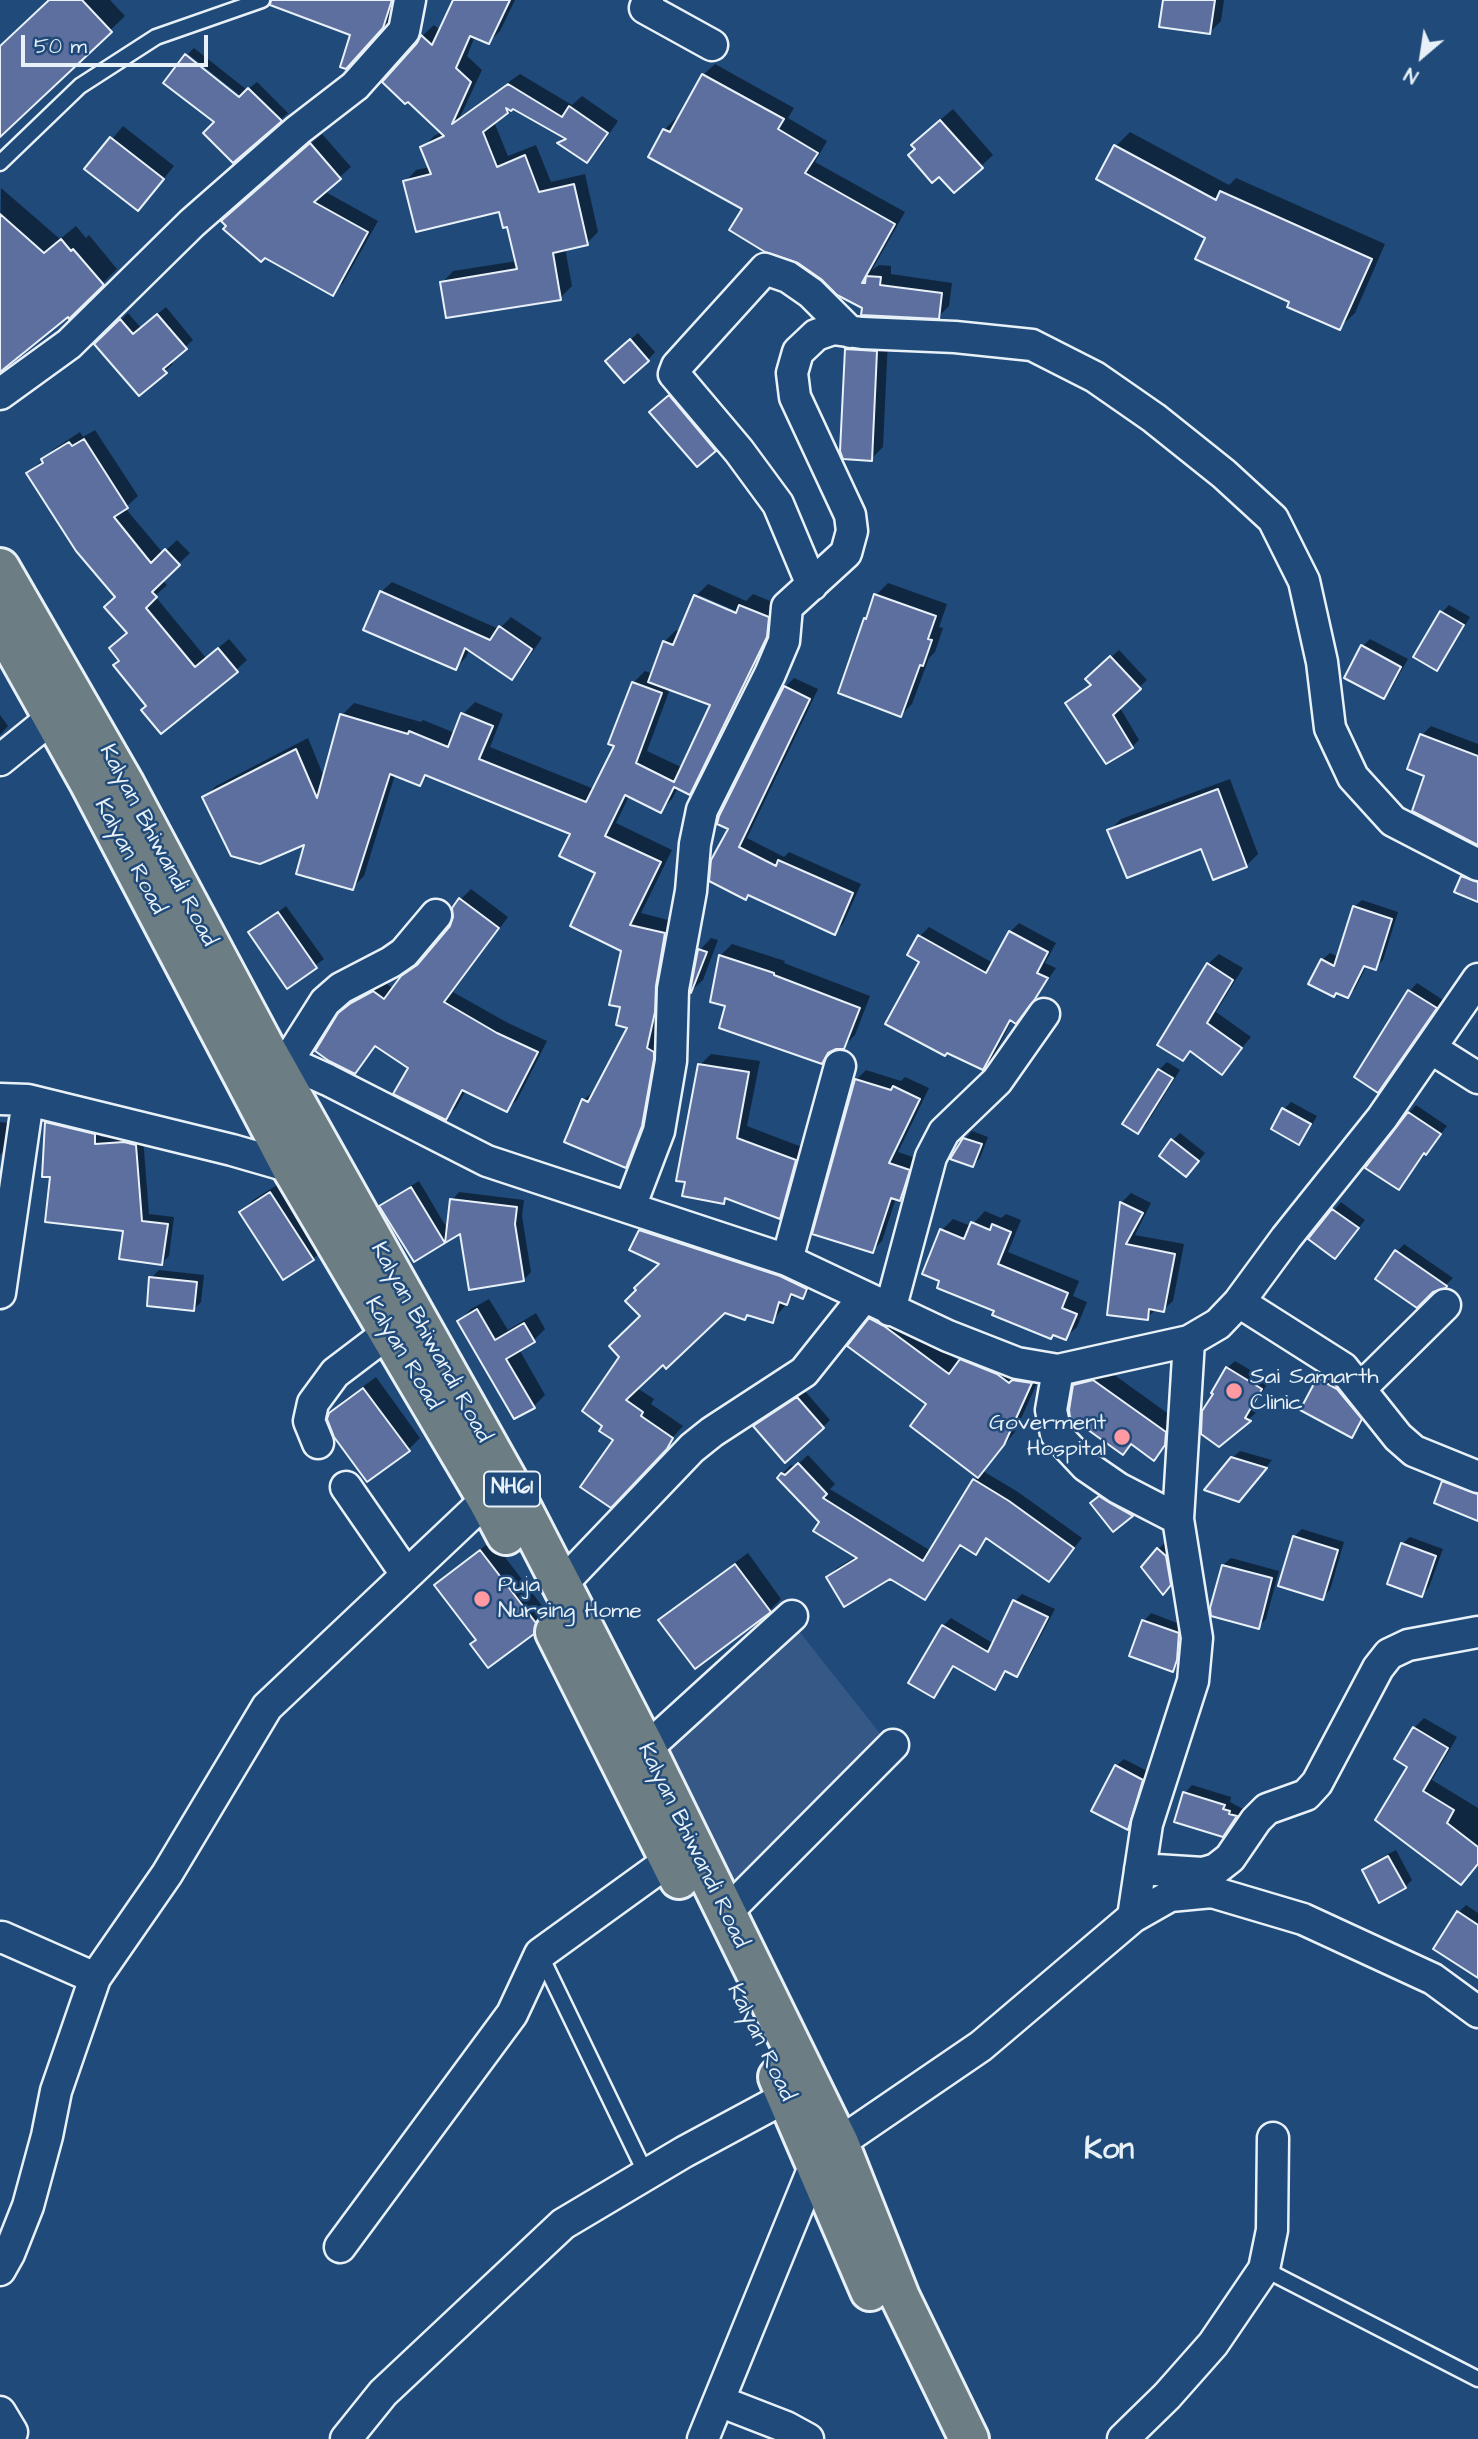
<!DOCTYPE html>
<html>
<head>
<meta charset="utf-8">
<style>
	body { margin:0 }
	#map { position:relative; width:1478px; height:2439px; overflow:hidden; background:#1f4a7a; font-family:"Architects Daughter",sans-serif }
	canvas { display:block }
	.north { position:absolute; left:1387px; top:21px; width:70px; height:70px; -webkit-text-stroke:5px #1f4a7a; paint-order:stroke; rotate:209deg; font-size:19px; font-weight:700; line-height:28px; text-align:center; color:#e8f1f8 }
	.north::after { content:''; display:block; margin:auto; width:24px; height:32px; background:#e8f1f8; clip-path:polygon(50% 0,100% 100%,50% 72%,0 100%) }
	.scale { position:absolute; left:21px; top:35px; width:187px; height:32px; box-sizing:border-box; border:4px solid #e8f1f8; border-top:0; padding-left:9px; font-size:21px; line-height:24px; white-space:nowrap; color:#e8f1f8; -webkit-text-stroke:5px #1f4a7a; paint-order:stroke }
</style>
</head>
<body>
<div id="map">
<canvas width="1478" height="2439"></canvas>
<div class="north">N</div>
<div class="scale">50 m</div>
</div>
<script>
const ctx = document.querySelector('canvas').getContext('2d');
ctx.lineJoin = 'round';
function fill(path, color) { ctx.fillStyle = color; ctx.fill(path, 'evenodd'); }
const shape = rows => new Path2D(rows.map(r => 'M' + r).join(''));
function stroke(path, color, width, dash) { ctx.strokeStyle = color; ctx.lineWidth = width; ctx.lineCap = dash ? 'butt' : 'round'; ctx.setLineDash(dash || []); ctx.stroke(path); }
function label(font, color, halo, rows, align = 'center') {
  ctx.font = font + ' "Architects Daughter",sans-serif'; ctx.lineWidth = 5; ctx.setLineDash([]); ctx.textBaseline = 'middle'; ctx.strokeStyle = halo; ctx.fillStyle = color; for (const [text, x, y, turn = 0] of rows) {
    ctx.save(); ctx.translate(x, y); ctx.rotate((+turn || 0) * Math.PI / 180); ctx.textAlign = isNaN(turn) ? turn : align; if (halo) ctx.strokeText(text, 0, 0); ctx.fillText(text, 0, 0); ctx.restore();
  }
}
fill(shape([
	[795,1626,882,1736,730,1894,658,1751]
]), '#365887');
fill(shape([
	[50,0,110,0,125,16,0,135,0,47],
	[294,0,399,0,395,14,358,55,352,34],
	[455,0,515,0,500,31,489,42,475,36,467,56,482,70,460,117,520,74,572,105,582,96,618,121,598,150,586,161,559,142,565,136,513,107,494,122,508,156,536,145,551,182,585,174,598,232,587,243,565,248,572,286,560,298,442,283,453,271,517,261,509,225,500,210,405,182,416,170,430,167,422,148,434,136,442,132,419,44,422,36,434,25,441,31],
	[1165,0,1224,0,1221,21,1209,33],
	[194,48,247,90,257,82,288,113,280,120,245,103,247,101,188,54],
	[715,64,794,108,788,118,827,141,815,162,905,212,872,270,879,265,891,266,891,274,952,283,949,306,938,317,864,307,744,208,664,130,676,118,678,120,703,75],
	[953,109,993,155,954,191,917,149,925,133],
	[123,126,174,166,149,197,87,169],
	[1130,132,1229,185,1236,178,1385,244,1355,313,1340,327,1207,237,1115,147],
	[322,134,351,167,324,191,378,221,343,283,332,294,234,211],
	[1,188,60,239,76,226,86,238,89,235,117,269,69,317,68,315,0,371],
	[166,307,193,340,170,361,173,364,165,371,140,393,97,344,128,313,141,328],
	[638,333,655,352,648,360,615,353],
	[858,338,888,340,883,447,871,459,847,349],
	[677,389,722,442,715,450,659,404],
	[95,430,138,496,125,508,163,553,177,540,190,553,162,580,167,585,155,596,206,658,229,639,247,660,236,670,148,706,121,660,129,632,117,597,29,473,54,449,80,432,83,437],
	[392,582,499,629,511,617,542,638,522,667,512,678,470,649,466,657,456,668,381,592],
	[888,583,947,604,939,627,943,628,935,652,929,658,912,704,901,715,865,619,876,595],
	[708,584,746,601,753,594,780,605,766,653,702,781,690,793,678,788,672,799,660,811,629,796,616,823,672,850,641,913,676,922,653,1113,638,1154,626,1166,583,1100,597,1089,629,1027,622,1006,623,950,597,873,572,833,429,775,420,784,397,775,394,778,364,876,352,888,306,842,204,798,216,786,308,738,324,777,342,715,354,703,421,722,423,720,455,733,463,714,475,702,503,714,490,747,594,789,616,745,633,683,645,671,653,674,664,642,676,630,680,632,696,596],
	[699,595,745,615,743,618,699,599],
	[670,689,712,704,683,768,647,751],
	[1449,605,1470,617,1444,661,1437,669,1442,612],
	[1370,639,1408,659,1391,689,1384,697,1363,646],
	[1119,650,1147,680,1119,706,1139,740,1132,747,1068,703,1092,684,1095,672],
	[794,678,818,689,747,838,784,857,789,852,861,884,843,924,835,933,749,894,745,898,730,828,785,687],
	[0,715,8,726,0,735],
	[1431,726,1478,744,1478,840,1426,775,1422,735],
	[1230,779,1258,854,1246,866,1202,846,1109,831,1121,819],
	[1470,869,1478,872,1478,900,1462,877],
	[471,889,508,917,453,992,508,1023,547,1041,517,1100,506,1110,466,1090,456,1108,445,1118,410,1067,377,1045,354,1072,351,1003,363,993,384,982,394,989,414,966,425,958,451,927,460,900],
	[1362,900,1398,912,1383,960,1375,968,1367,965,1355,989,1347,996,1322,960,1330,953,1339,957,1354,907],
	[286,906,324,959,288,986,251,933],
	[1019,923,1056,943,1045,963,1056,968,1025,1012,1012,1020,992,1059,983,1068,922,962,920,936,929,927,993,963,1010,932],
	[711,938,718,940,703,980,692,990,700,950],
	[732,944,785,961,784,963,870,996,855,1035,843,1047,835,1047,822,1062,727,1005,720,956],
	[1219,954,1243,968,1216,1012,1251,1037,1222,1072,1192,1050,1183,1059,1208,964],
	[1417,983,1443,1000,1378,1091,1357,1076,1410,991],
	[711,1054,760,1061,747,1126,807,1149,791,1205,780,1217,728,1198,724,1202,700,1065],
	[1167,1062,1180,1070,1146,1125,1138,1132,1125,1124,1159,1070],
	[866,1070,901,1081,905,1077,929,1088,898,1152,919,1159,910,1189,900,1199,896,1198,882,1241,872,1251,856,1080],
	[1291,1102,1317,1116,1306,1135,1299,1142,1284,1109],
	[1416,1105,1447,1126,1399,1188,1409,1113],
	[54,1116,102,1127,101,1137,132,1135,143,1137,149,1214,174,1217,169,1256,162,1263,125,1229,52,1176,47,1123],
	[0,1122,8,1123,3,1152,0,1155],
	[972,1131,988,1137,980,1158,973,1165,965,1139],
	[1180,1133,1205,1153,1193,1168,1172,1141],
	[419,1181,448,1230,452,1200,459,1192,524,1200,522,1216,531,1272,524,1280,461,1231,444,1242,381,1207,389,1199],
	[282,1182,325,1247,313,1259,241,1212,253,1200],
	[1131,1193,1151,1203,1135,1235,1184,1244,1173,1301,1163,1310,1156,1309,1147,1318,1109,1314,1122,1202],
	[1341,1202,1365,1220,1335,1257,1310,1239],
	[985,1211,1001,1218,1006,1214,1021,1220,1008,1252,1079,1281,1073,1296,1087,1302,1077,1327,1065,1338,1054,1334,1051,1337,996,1310,942,1230,953,1219,971,1226],
	[652,1219,814,1285,803,1297,795,1294,772,1321,749,1314,745,1318,724,1311,637,1388,654,1399,651,1404,683,1426,622,1494,615,1439,621,1357,642,1316,661,1263,640,1231],
	[1404,1244,1453,1278,1446,1285,1432,1291,1397,1252],
	[159,1270,204,1275,201,1302,194,1309,151,1278],
	[489,1299,508,1330,536,1313,545,1329,534,1340,519,1349,545,1395,534,1406,459,1321,471,1309],
	[882,1308,960,1362,973,1349,1042,1372,1015,1432,983,1471,1018,1492,1082,1538,1049,1580,989,1537,975,1553,962,1545,933,1589,924,1598,890,1577,828,1577,837,1568,857,1556,821,1522,782,1474,791,1465,795,1467,808,1455,835,1484,830,1489,931,1551,978,1476,871,1319],
	[1235,1361,1269,1381,1251,1410,1256,1413,1219,1444,1227,1368],
	[1106,1369,1177,1420,1176,1432,1154,1459,1132,1443,1123,1453,1075,1385,1087,1373],
	[1326,1372,1368,1411,1359,1428,1352,1436,1319,1379],
	[376,1377,420,1438,408,1450,330,1414,343,1401],
	[805,1391,830,1420,823,1427,755,1426,762,1419],
	[1240,1451,1272,1460,1247,1492,1232,1458],
	[1451,1475,1478,1484,1478,1519,1444,1482],
	[1107,1490,1139,1507,1113,1529,1092,1503],
	[1302,1529,1344,1542,1330,1590,1322,1598,1294,1537],
	[1410,1537,1443,1549,1429,1587,1422,1595,1402,1544],
	[492,1540,546,1611,545,1620,533,1632,477,1639,436,1585],
	[1166,1542,1173,1548,1178,1576,1171,1585,1158,1549],
	[748,1553,781,1599,770,1610,695,1667,660,1620,672,1609],
	[1231,1558,1279,1571,1266,1619,1258,1627,1223,1565],
	[1022,1594,1055,1609,1024,1667,1017,1675,1008,1670,995,1688,955,1665,941,1688,934,1696,943,1626,951,1618,994,1644,1015,1601],
	[1151,1613,1185,1626,1180,1662,1172,1670,1144,1621],
	[1424,1718,1457,1737,1432,1780,1478,1808,1478,1864,1461,1883,1410,1766,1414,1728],
	[1124,1759,1149,1772,1135,1820,1128,1828,1116,1766],
	[1192,1785,1231,1797,1230,1802,1243,1809,1222,1835,1185,1793],
	[1396,1850,1412,1880,1405,1887,1364,1870,1371,1863],
	[1466,1905,1478,1913,1478,1976,1459,1912]
]), '#0007');
const building = shape([
	[49,0,82,0,112,32,0,137,0,46,49,0],
	[271,0,392,0,383,28,346,69,340,67,350,35,270,5,271,0],
	[453,0,510,0,489,44,470,36,456,68,471,82,452,124,508,84,562,117,569,106,608,133,587,163,557,143,566,139,513,109,511,111,506,108,508,113,483,132,497,167,525,155,539,192,574,184,588,245,553,253,561,300,446,318,440,282,517,269,507,227,503,228,499,212,416,232,403,181,431,174,420,147,444,136,408,102,405,104,382,82,417,43,421,35,432,45,453,0],
	[1163,0,1215,0,1210,34,1159,27,1163,0],
	[185,54,239,97,248,88,282,121,233,163,203,133,214,122,163,83,185,54],
	[702,74,784,119,778,129,818,153,805,173,895,224,862,283,865,283,866,276,881,277,880,285,942,293,939,319,861,315,862,308,837,295,821,279,798,263,765,252,729,230,742,209,648,157,663,129,670,132,702,74],
	[940,120,983,168,954,193,939,177,932,183,908,155,915,149,911,145,940,120],
	[110,137,164,179,138,211,84,169,110,137],
	[310,143,341,179,314,202,368,232,333,296,265,258,261,262,223,229,226,226,221,221,310,143],
	[1114,145,1216,200,1220,191,1372,259,1340,330,1287,307,1289,302,1195,259,1205,238,1096,179,1114,145],
	[0,214,44,253,61,239,71,251,73,249,104,285,69,319,68,317,0,372,0,214],
	[157,314,187,349,163,369,167,373,139,396,94,344,120,319,133,334,157,314],
	[630,339,649,361,624,383,605,361,630,339],
	[845,349,877,351,872,461,843,459,840,451,845,349],
	[669,395,716,451,697,467,649,412,669,395],
	[84,439,128,508,114,517,151,563,165,549,180,565,152,592,157,597,146,608,195,667,218,648,238,672,161,734,141,710,146,706,113,665,119,661,109,648,127,633,104,607,115,597,76,551,26,473,43,463,41,459,69,442,72,446,84,439],
	[380,591,490,640,499,626,532,649,512,680,465,648,456,670,363,630,380,591],
	[874,594,936,616,928,639,932,640,923,666,920,665,901,717,838,693,864,618,866,619,874,594],
	[694,595,736,613,739,605,769,617,767,637,690,795,674,787,661,813,625,795,605,836,661,862,630,925,665,933,656,986,655,1012,647,1048,654,1052,654,1059,642,1126,626,1168,564,1142,582,1099,588,1102,627,1028,616,1025,620,1007,609,1005,621,951,570,926,595,873,559,856,570,834,425,775,420,786,390,774,353,890,296,874,304,845,260,864,231,856,202,797,296,749,317,798,340,714,408,734,409,731,448,747,461,713,493,726,479,759,586,802,614,746,608,744,632,682,662,693,636,763,674,782,710,705,648,682,663,641,673,645,694,595],
	[1440,611,1464,625,1437,671,1413,657,1440,611],
	[1361,645,1401,667,1384,699,1344,678,1361,645],
	[1110,656,1141,689,1113,715,1133,748,1106,764,1065,703,1091,685,1085,679,1110,656],
	[784,686,810,699,739,847,776,866,778,860,853,893,835,935,748,895,746,900,709,881,711,860,728,829,717,824,719,816,784,686],
	[1420,734,1478,756,1478,845,1412,811,1424,776,1407,769,1420,734],
	[1218,789,1247,867,1213,880,1201,849,1127,878,1107,830,1218,789],
	[1461,876,1478,882,1478,902,1454,892,1461,876],
	[459,898,499,928,444,1002,497,1033,538,1052,507,1112,462,1090,446,1120,393,1094,408,1068,375,1046,355,1074,329,1061,315,1051,338,1013,351,1003,373,991,384,999,401,976,417,965,450,926,453,917,452,908,459,898],
	[1353,906,1392,919,1376,970,1364,966,1348,998,1336,993,1334,997,1308,984,1321,959,1334,966,1353,906],
	[278,912,317,968,287,989,248,932,278,912],
	[1009,931,1048,952,1037,973,1048,978,1035,999,1016,1024,1010,1020,983,1070,947,1053,945,1056,885,1024,919,962,907,955,918,935,986,973,1009,931],
	[698,949,707,952,691,993,690,991,698,949],
	[719,955,774,973,774,975,860,1008,844,1049,836,1049,828,1053,822,1064,719,1028,725,1006,710,1002,719,955],
	[1207,963,1233,980,1207,1023,1242,1048,1222,1075,1190,1051,1183,1061,1157,1045,1207,963],
	[1408,990,1437,1008,1378,1093,1354,1077,1408,990],
	[698,1064,749,1072,737,1138,796,1160,780,1219,725,1198,724,1204,682,1196,685,1182,676,1181,698,1064],
	[1158,1069,1173,1078,1138,1134,1122,1124,1158,1069],
	[855,1079,891,1090,893,1086,920,1099,889,1163,910,1170,905,1186,900,1201,891,1198,873,1253,812,1234,855,1079],
	[1282,1108,1311,1124,1299,1145,1271,1129,1282,1108],
	[1408,1112,1441,1134,1426,1155,1424,1153,1399,1190,1365,1168,1408,1112],
	[45,1122,95,1134,95,1144,124,1142,136,1145,142,1221,168,1224,162,1265,119,1259,123,1231,45,1222,50,1177,42,1177,45,1122],
	[963,1138,982,1144,973,1167,950,1159,963,1138],
	[1171,1139,1199,1161,1186,1177,1159,1156,1171,1139],
	[411,1187,445,1243,414,1262,379,1206,411,1187],
	[270,1192,314,1260,283,1280,239,1212,270,1192],
	[450,1199,517,1207,515,1224,524,1281,469,1290,460,1234,445,1243,450,1199],
	[1120,1202,1143,1213,1126,1244,1175,1254,1164,1312,1149,1309,1148,1320,1107,1315,1120,1202],
	[1332,1209,1359,1228,1335,1259,1308,1239,1332,1209],
	[971,1222,990,1230,992,1224,1011,1232,998,1264,1068,1293,1062,1308,1077,1314,1066,1340,1053,1335,1051,1339,992,1315,994,1311,937,1288,939,1281,922,1274,940,1229,964,1239,971,1222],
	[639,1230,780,1276,807,1289,803,1299,791,1294,787,1305,779,1302,773,1323,747,1315,745,1320,725,1313,666,1369,663,1365,626,1400,643,1412,641,1416,673,1438,667,1449,611,1508,580,1487,613,1440,599,1431,602,1426,582,1411,619,1357,609,1346,640,1316,625,1301,636,1290,634,1288,659,1264,629,1250,639,1230],
	[1395,1250,1447,1286,1446,1288,1433,1292,1417,1308,1375,1279,1395,1250],
	[149,1277,197,1282,194,1311,147,1306,149,1277],
	[477,1309,495,1340,524,1323,535,1342,506,1359,535,1408,514,1419,457,1321,477,1309],
	[869,1318,884,1326,949,1374,960,1359,997,1374,1009,1383,1012,1380,1032,1383,1004,1445,978,1478,910,1426,926,1404,847,1346,869,1318],
	[1226,1367,1262,1389,1245,1418,1251,1421,1219,1447,1201,1434,1202,1411,1213,1394,1211,1393,1226,1367],
	[1317,1378,1337,1389,1362,1419,1352,1438,1300,1410,1317,1378],
	[1093,1380,1166,1432,1165,1445,1154,1461,1131,1444,1123,1455,1070,1417,1069,1410,1073,1385,1093,1380],
	[363,1388,410,1451,367,1482,334,1437,327,1419,329,1413,363,1388],
	[797,1397,824,1428,785,1463,753,1426,797,1397],
	[1231,1457,1267,1468,1239,1502,1204,1490,1231,1457],
	[798,1463,827,1494,823,1498,923,1561,973,1479,1009,1501,1074,1548,1049,1582,986,1538,976,1555,960,1545,925,1600,890,1579,844,1607,826,1577,857,1558,813,1531,819,1522,777,1478,781,1473,785,1475,798,1463],
	[1442,1481,1478,1494,1478,1521,1434,1503,1442,1481],
	[1099,1496,1110,1503,1133,1516,1113,1532,1090,1503,1099,1496],
	[1293,1536,1338,1550,1323,1600,1278,1586,1293,1536],
	[1401,1543,1436,1556,1422,1597,1387,1584,1401,1543],
	[1157,1548,1166,1556,1171,1585,1163,1595,1141,1567,1157,1548],
	[480,1550,536,1623,534,1634,488,1668,470,1644,476,1640,434,1585,480,1550],
	[735,1564,771,1612,695,1669,658,1620,735,1564],
	[1222,1565,1272,1578,1259,1629,1211,1616,1210,1608,1222,1565],
	[1013,1600,1048,1617,1017,1677,1005,1671,995,1690,953,1666,934,1698,908,1683,942,1625,988,1652,1013,1600],
	[1142,1620,1179,1633,1177,1660,1173,1672,1129,1656,1142,1620],
	[1413,1727,1448,1748,1423,1791,1454,1810,1447,1823,1478,1847,1478,1864,1461,1885,1375,1820,1407,1767,1394,1759,1413,1727],
	[1115,1765,1143,1780,1128,1830,1091,1811,1115,1765],
	[1183,1792,1225,1805,1223,1809,1230,1811,1229,1814,1237,1816,1223,1837,1174,1822,1183,1792],
	[1388,1856,1406,1888,1379,1903,1362,1870,1388,1856],
	[1457,1911,1478,1925,1478,1978,1433,1949,1457,1911]
]);
fill(building, '#5d6f9e');
stroke(building, '#e8f1f8', 2);
const service = shape([
	[0,163,80,86,156,37,262,0],
	[541,1956,647,2176],
	[1264,2269,1478,2379]
]);
const minor = shape([
	[648,0,645,8,712,45],
	[0,394,69,344,192,223,298,130,355,86,404,31,410,0],
	[812,585,778,504,739,451,674,374,677,366,765,269,788,277,811,293,850,332],
	[0,760,53,717],
	[1432,1049,1478,1078],
	[259,1052,268,1053,328,1080,487,1161,787,1260,948,1336,1017,1363,1058,1370,1189,1341],
	[287,1062,325,1002,341,988,391,962,404,953,436,915],
	[0,1099,28,1100,232,1150,291,1167],
	[630,1207,659,1131,671,1061,673,989,691,891,695,844,702,810,770,674,784,641,787,607,846,553,852,531,850,515,795,397,792,373,798,352,816,335,833,329,862,333,955,337,1032,345,1095,377,1154,418,1224,474,1273,519,1304,581,1322,662,1330,728,1353,777,1393,821,1478,865],
	[787,1260,840,1066],
	[0,1293,28,1100],
	[1239,1302,1343,1368,1398,1437,1414,1451,1478,1477],
	[890,1310,931,1157,944,1132,997,1081,1044,1014],
	[1058,1370,1051,1410,1056,1434,1086,1466,1118,1488,1178,1519],
	[1360,1389,1445,1305],
	[318,1443,309,1421,313,1403,335,1373,389,1332],
	[346,1487,406,1574],
	[561,1585,692,1448,712,1432,804,1372,863,1298],
	[646,1749,792,1616],
	[1140,1869,1203,1873,1216,1869,1230,1858,1256,1820,1267,1809,1306,1795,1317,1783,1378,1668,1389,1654,1408,1645,1478,1632],
	[725,1914,893,1745],
	[1133,1917,1147,1824,1193,1681,1197,1638,1178,1519,1189,1341,1218,1324,1239,1302,1286,1238,1382,1118,1478,979],
	[0,1938,2,1937,95,1978],
	[340,2247,512,2014,540,1954,670,1860],
	[0,2270,9,2254,28,2206,47,2136,56,2091,95,1978,167,1874,267,1707,487,1499],
	[719,2401,786,2427,808,2439],
	[0,2412,12,2432],
	[346,2439,383,2393,563,2224,684,2152,788,2096],
	[703,2439,816,2162,839,2143,981,2046,1133,1917,1170,1896,1212,1892,1303,1919,1433,1979,1478,2012],
	[1123,2439,1167,2396,1213,2344,1264,2269,1272,2230,1273,2138]
]);
const trunk = shape([
	[0,568,125,785,268,1053,507,1479,646,1749,839,2143,900,2297,969,2439],
	[0,623,89,782,291,1167,487,1499,506,1535],
	[555,1632,679,1879],
	[778,2077,870,2291]
]);
stroke(service, '#e8f1f8', 19);
stroke(minor, '#e8f1f8', 35);
stroke(trunk, '#e8f1f8', 44);
stroke(service, '#1f4a7a', 14);
stroke(minor, '#1f4a7a', 30);
stroke(trunk, '#6d7d84', 38);
for (const [x, y, r, color] of [
	[1234,1391,9,"#ff9aa2"],
	[1122,1437,9,"#ff9aa2"],
	[482,1599,9,"#ff9aa2"]
]) { const dot = new Path2D(); dot.arc(x, y, r, 0, 2 * Math.PI); ctx.fillStyle = color; ctx.fill(dot); stroke(dot, '#1f4a7a', 2.5); }
for (const [x, y, w] of [
	[512,1489,56]
]) { const box = new Path2D(); box.roundRect(x - w / 2, y - 17.5, w, 35, 5); ctx.fillStyle = '#1f4a7a'; ctx.fill(box); stroke(box, '#e8f1f8', 2); }
label('bold 21px', '#e8f1f8', null, [
	["NH61",512,1489]
]);
label('23px', '#e8f1f8', '#1f4a7a', [
	["Kalyan Bhiwandi Road",157,846,62],
	["Kalyan Road",129,857,62],
	["Kalyan Bhiwandi Road",430,1343,61],
	["Kalyan Road",402,1354,59],
	["Kalyan Bhiwandi Road",692,1846,64],
	["Kalyan Road",760,2043,64]
]);
label('23px', '#e8f1f8', '#1f4a7a', [
	["Sai Samarth",1250,1378],
	["Clinic",1250,1404],
	["Goverment",1106,1424,"right"],
	["Hospital",1106,1450,"right"],
	["Puja",498,1586],
	["Nursing Home",498,1612]
], 'left');
label('bold 30px', '#e8f1f8', '#1f4a7a', [
	["Kon",1109,2152]
]);
</script>
</body>
</html>
